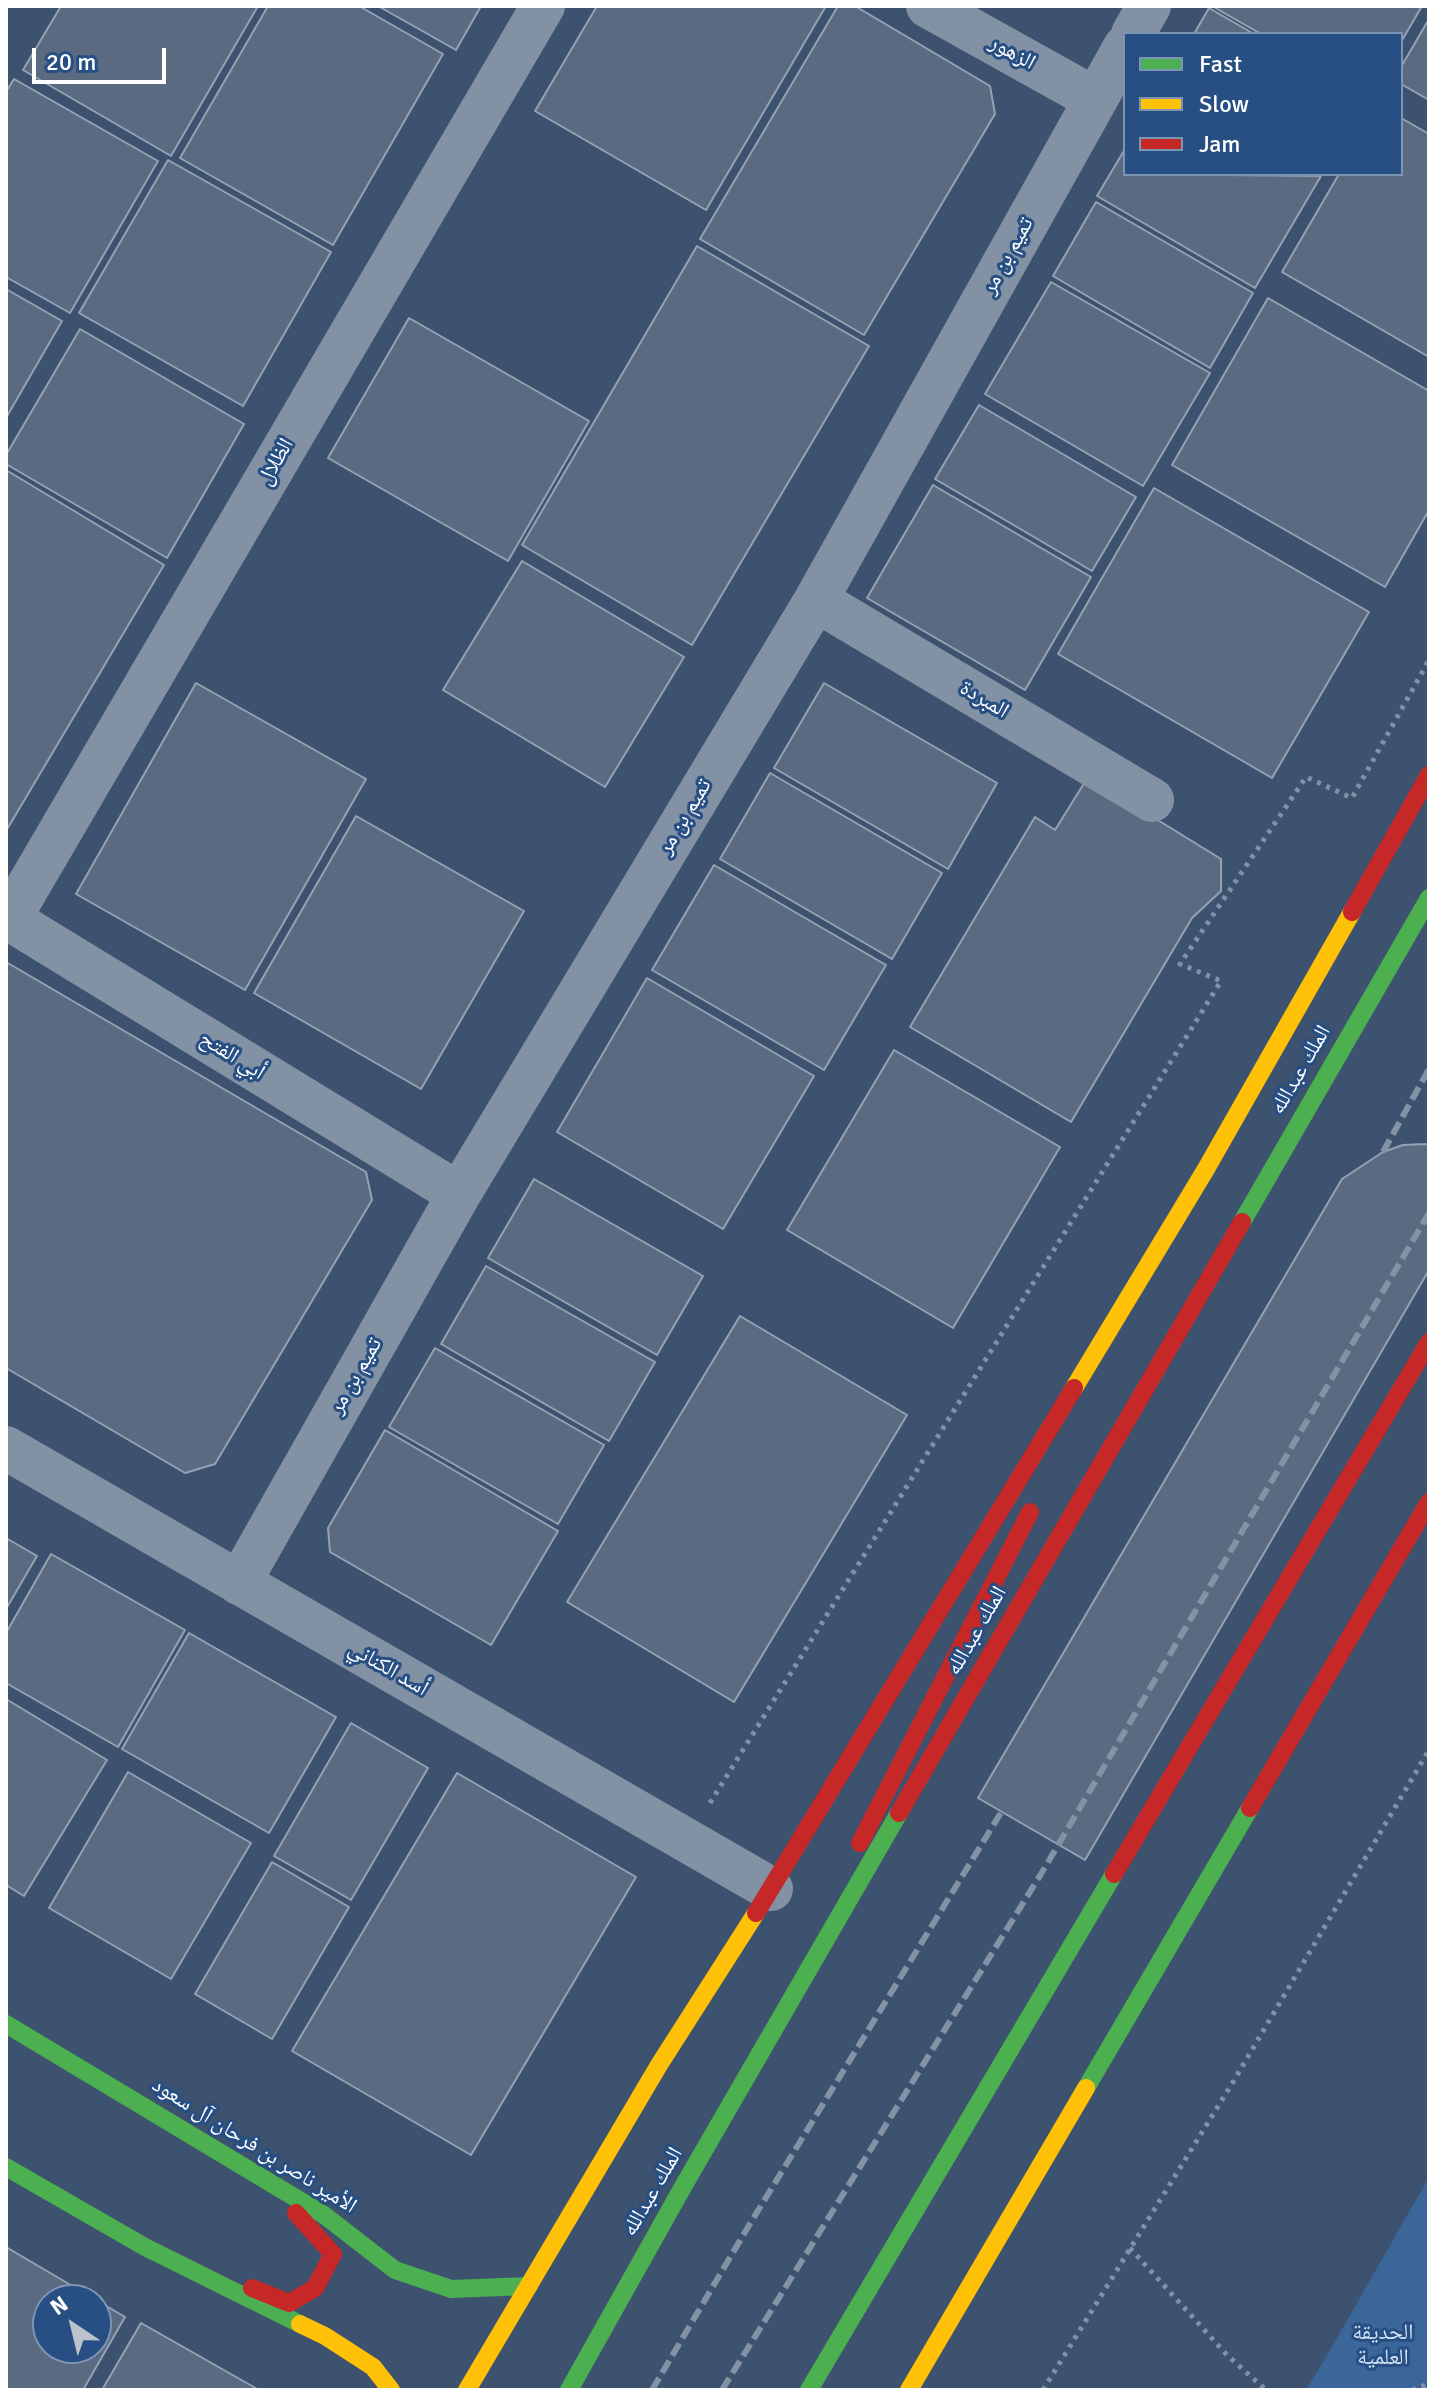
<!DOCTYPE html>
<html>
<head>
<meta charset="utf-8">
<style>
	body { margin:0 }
	#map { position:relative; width:1435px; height:2396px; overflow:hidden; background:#3c526e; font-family:Signika,sans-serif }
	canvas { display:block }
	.frame { position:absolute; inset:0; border:8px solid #fff; pointer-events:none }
	.legend { position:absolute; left:1123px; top:32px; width:280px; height:144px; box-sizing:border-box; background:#274f83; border:2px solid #7d95b5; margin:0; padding:10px 14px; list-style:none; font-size:24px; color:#fff }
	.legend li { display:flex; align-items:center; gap:16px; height:40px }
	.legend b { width:40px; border:2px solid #7d95b5 }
	.north { position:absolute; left:32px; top:2284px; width:80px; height:80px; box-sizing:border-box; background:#274f83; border:2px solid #7d95b5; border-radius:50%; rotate:325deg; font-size:22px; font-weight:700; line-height:32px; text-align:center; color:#fff }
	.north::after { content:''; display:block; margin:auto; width:28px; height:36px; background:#bbc2cc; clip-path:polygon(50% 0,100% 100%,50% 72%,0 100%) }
	.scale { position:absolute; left:32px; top:48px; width:134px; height:36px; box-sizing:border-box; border:4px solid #fff; border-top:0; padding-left:10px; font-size:24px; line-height:28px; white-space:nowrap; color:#fff; -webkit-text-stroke:6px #274f83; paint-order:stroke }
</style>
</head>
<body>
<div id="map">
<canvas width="1435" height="2396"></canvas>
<div class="frame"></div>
<ul class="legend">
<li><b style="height:10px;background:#4caf50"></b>Fast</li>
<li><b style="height:10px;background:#ffc107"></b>Slow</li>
<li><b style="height:10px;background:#c62828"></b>Jam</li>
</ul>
<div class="north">N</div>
<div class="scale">20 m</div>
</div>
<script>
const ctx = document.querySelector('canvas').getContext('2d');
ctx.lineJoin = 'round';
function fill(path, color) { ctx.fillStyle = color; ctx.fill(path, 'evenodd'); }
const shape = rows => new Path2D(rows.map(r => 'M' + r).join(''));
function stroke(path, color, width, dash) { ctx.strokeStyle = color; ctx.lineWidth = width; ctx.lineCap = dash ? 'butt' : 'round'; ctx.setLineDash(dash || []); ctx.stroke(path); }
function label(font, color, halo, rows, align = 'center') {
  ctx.font = font + ' Signika,"Noto Naskh Arabic",sans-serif'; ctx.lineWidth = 6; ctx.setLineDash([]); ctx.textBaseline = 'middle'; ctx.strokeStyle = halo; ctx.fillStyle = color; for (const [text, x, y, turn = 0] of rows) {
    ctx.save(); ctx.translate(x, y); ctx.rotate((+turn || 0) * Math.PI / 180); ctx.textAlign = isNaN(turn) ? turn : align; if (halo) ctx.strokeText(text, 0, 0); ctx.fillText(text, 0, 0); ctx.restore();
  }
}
fill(shape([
	[1429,2177,1429,2390,1306,2390,1326,2357]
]), '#3b6699');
const building = shape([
	[61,6,258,6,171,156,23,70,61,6],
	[268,6,359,6,443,54,333,245,180,158,268,6],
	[378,6,481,6,456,50,378,6],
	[597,6,826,6,706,210,535,111,597,6],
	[838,6,855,6,990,86,995,114,864,335,700,239,838,6],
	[1212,6,1422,6,1401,42,1401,34,1261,34,1212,6],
	[1209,8,1254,34,1194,34,1209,8],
	[1429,19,1429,100,1401,84,1401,67,1429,19],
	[14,79,158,161,70,313,6,277,6,92,14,79],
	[1401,118,1429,134,1429,357,1282,272,1339,174,1401,174,1401,118],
	[1125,149,1125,174,1321,176,1255,288,1097,196,1125,149],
	[168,160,331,252,243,406,79,313,168,160],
	[1096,202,1253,293,1210,368,1053,276,1096,202],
	[697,246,869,346,692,645,522,545,697,246],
	[1051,282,1210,373,1143,486,985,394,1051,282],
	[6,289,62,321,6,418,6,289],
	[1268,298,1429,391,1429,510,1385,587,1172,465,1268,298],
	[409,318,589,421,508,561,328,458,409,318],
	[80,329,244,424,167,558,6,464,6,455,80,329],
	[979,405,1136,497,1092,571,935,479,979,405],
	[6,470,164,565,6,831,6,470],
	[933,485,1091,577,1025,690,867,598,933,485],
	[1154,488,1369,612,1272,778,1058,654,1154,488],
	[522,561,684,657,605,787,443,690,522,561],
	[196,683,366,779,245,990,76,894,196,683],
	[824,683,997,783,948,869,774,768,824,683],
	[770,773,942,873,892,959,720,859,770,773],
	[1088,777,1221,859,1221,891,1192,918,1071,1122,910,1027,1035,817,1055,830,1088,777],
	[356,816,524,911,421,1089,254,993,356,816],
	[714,865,886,965,824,1070,652,970,714,865],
	[6,962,366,1172,372,1200,215,1464,185,1473,6,1368,6,962],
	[647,978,814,1076,723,1229,557,1132,647,978],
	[894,1050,1060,1147,953,1328,787,1230,894,1050],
	[1425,1144,1429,1145,1429,1270,1085,1860,978,1798,1342,1179,1383,1152,1403,1145,1425,1144],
	[534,1179,703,1276,657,1355,488,1258,534,1179],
	[486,1266,655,1362,609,1441,441,1344,486,1266],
	[740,1316,907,1415,734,1702,567,1602,740,1316],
	[435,1348,604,1445,558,1524,389,1427,435,1348],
	[385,1430,558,1531,491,1645,330,1552,328,1528,385,1430],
	[6,1538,37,1556,6,1609,6,1538],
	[51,1554,185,1630,118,1747,6,1683,6,1633,51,1554],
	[189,1633,336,1717,269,1833,122,1749,189,1633],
	[6,1699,107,1760,24,1896,6,1885,6,1699],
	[351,1723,428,1768,351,1900,274,1856,351,1723],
	[128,1772,251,1843,171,1979,49,1908,128,1772],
	[457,1773,636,1877,471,2155,292,2051,457,1773],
	[272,1862,349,1907,272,2039,195,1994,272,1862],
	[6,2247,125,2317,83,2390,6,2390,6,2247],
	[48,2300,96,2300,96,2348,48,2348,48,2300],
	[141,2323,259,2390,102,2390,141,2323]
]);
fill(building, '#596a81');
stroke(building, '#95a2b3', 2);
stroke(shape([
	[710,1803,1221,981,1180,964,1306,777,1352,798,1429,660],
	[1130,2248,1227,2355,1266,2390],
	[1043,2390,1233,2082,1429,1750],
	[1412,2390,1429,2384]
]), '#8292a4', 5, [4, 6]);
stroke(shape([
	[928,6,1095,99],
	[1133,34,1149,6],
	[816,600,1152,800],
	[6,917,459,1194],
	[9,919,543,6],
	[6,1448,771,1889],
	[239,1583,459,1194,816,600,1125,47]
]), '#8292a4', 44);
stroke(shape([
	[1242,1222,1429,898],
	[6,2024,324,2215,395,2270,451,2289,529,2286],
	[1086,2088,1250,1808],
	[6,2167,145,2247,300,2324],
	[569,2390,684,2185,899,1813],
	[809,2390,1114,1874]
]), '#4caf50', 18);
stroke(shape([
	[1074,1388,1206,1169,1352,912],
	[300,2324,325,2336,373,2367,391,2390],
	[467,2390,659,2065,756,1913],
	[909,2390,1086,2088]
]), '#ffc107', 18);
stroke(shape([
	[1352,912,1429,775],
	[1250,1808,1429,1502],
	[899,1813,1242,1222],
	[860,1843,1030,1512],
	[1114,1874,1429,1342],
	[756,1913,1074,1388],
	[252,2288,289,2303,315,2288,333,2254,296,2213]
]), '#c62828', 18);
stroke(shape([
	[1383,1152,1429,1069],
	[652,2390,748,2227,1002,1811],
	[722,2390,1041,1874,1429,1213]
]), '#8392a4', 6, [14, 6]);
label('22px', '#fff', '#274f83', [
	["الزهور",1012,53,29],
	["تميم بن مر",1008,256,-61],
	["الظلال",276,462,-60],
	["المبردة",984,700,31],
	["تميم بن مر",685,817,-59],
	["أبي الفتح",232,1056,32],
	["الملك عبدالله",1301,1070,-60],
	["تميم بن مر",356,1376,-60],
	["الملك عبدالله",977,1631,-60],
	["أسد الكناني",388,1669,30],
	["الأمير ناصر بن فرحان آل سعود",254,2146,32],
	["الملك عبدالله",653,2192,-60]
]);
label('22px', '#d3e3f6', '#274f83', [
	["الحديقة",1383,2333],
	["العلمية",1383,2358]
]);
</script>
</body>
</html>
